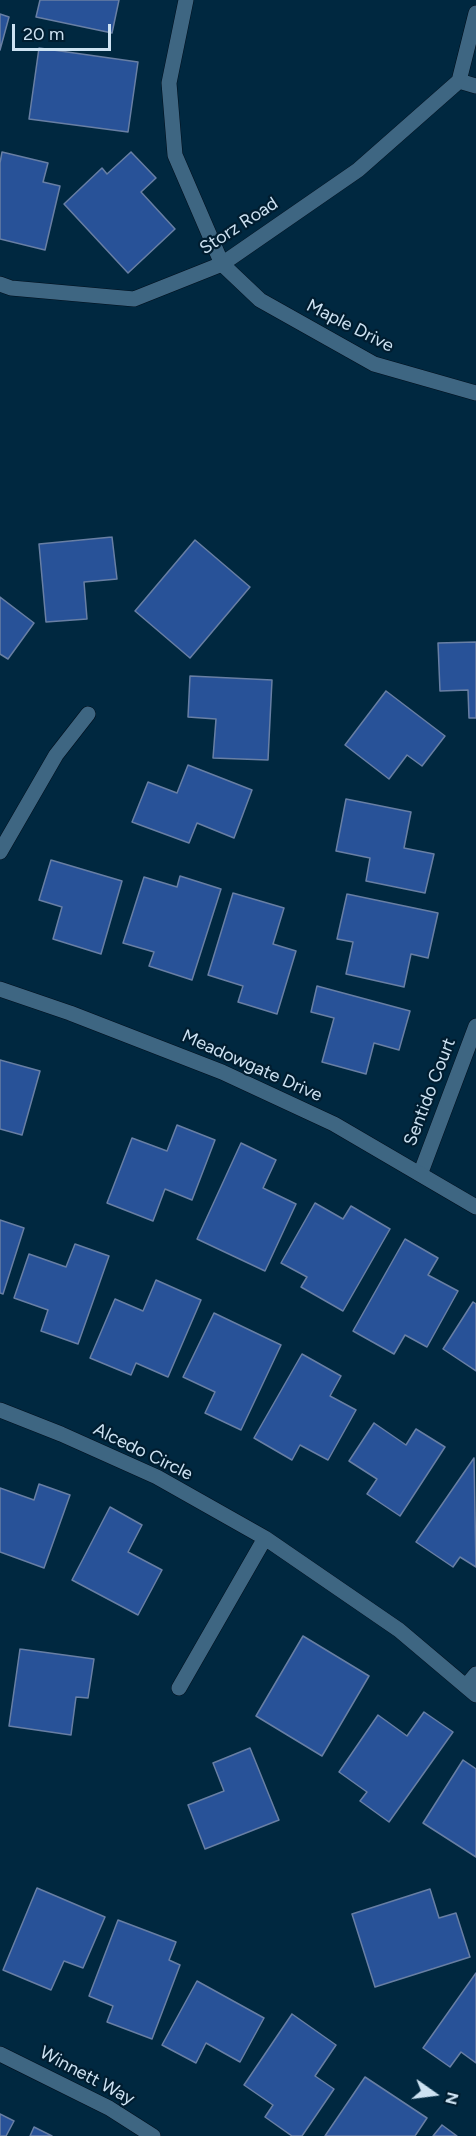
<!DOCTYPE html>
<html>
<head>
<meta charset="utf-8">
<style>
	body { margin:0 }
	#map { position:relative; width:476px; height:2136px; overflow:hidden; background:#002840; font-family:Figtree,sans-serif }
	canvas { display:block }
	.north { position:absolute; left:404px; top:2064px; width:60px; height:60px; -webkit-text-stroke:4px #001d30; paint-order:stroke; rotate:104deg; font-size:16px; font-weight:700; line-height:24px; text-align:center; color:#cde2f2 }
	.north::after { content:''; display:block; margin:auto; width:21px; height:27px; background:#cde2f2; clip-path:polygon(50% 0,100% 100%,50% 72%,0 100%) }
	.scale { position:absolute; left:12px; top:24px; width:99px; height:27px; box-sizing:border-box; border:3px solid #cde2f2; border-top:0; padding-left:8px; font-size:18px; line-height:21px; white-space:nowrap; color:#cde2f2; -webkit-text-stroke:4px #001d30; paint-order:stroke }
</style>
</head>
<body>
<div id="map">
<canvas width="476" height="2136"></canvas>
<div class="north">N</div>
<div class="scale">20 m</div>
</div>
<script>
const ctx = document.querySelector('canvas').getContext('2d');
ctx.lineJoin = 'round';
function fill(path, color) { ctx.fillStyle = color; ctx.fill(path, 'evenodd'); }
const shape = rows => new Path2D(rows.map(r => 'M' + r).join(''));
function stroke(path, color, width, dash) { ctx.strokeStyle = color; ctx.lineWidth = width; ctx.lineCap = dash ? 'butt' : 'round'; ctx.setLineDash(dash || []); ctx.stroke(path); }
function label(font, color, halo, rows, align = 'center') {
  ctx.font = font + ' Figtree,sans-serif'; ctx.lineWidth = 4.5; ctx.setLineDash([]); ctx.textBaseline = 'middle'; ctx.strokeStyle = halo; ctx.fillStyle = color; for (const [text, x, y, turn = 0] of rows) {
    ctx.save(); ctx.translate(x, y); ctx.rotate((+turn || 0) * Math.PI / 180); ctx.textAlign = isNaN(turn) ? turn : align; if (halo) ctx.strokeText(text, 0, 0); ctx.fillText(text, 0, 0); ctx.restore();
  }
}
const building = shape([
	[40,0,119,0,112,33,36,17,40,0],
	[0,14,9,17,0,50,0,14],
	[39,48,138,62,128,132,29,119,39,48],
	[2,152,48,163,43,182,60,186,45,250,0,239,0,163,2,152],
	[131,152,156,178,141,192,175,229,128,273,64,204,102,168,107,174,131,152],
	[112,537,117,579,84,582,87,619,46,622,39,544,112,537],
	[195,540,250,587,190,658,135,611,195,540],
	[0,597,34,623,8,659,0,654,0,597],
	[476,642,476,718,469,718,468,690,440,691,438,643,476,642],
	[190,676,272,680,268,760,213,758,216,719,188,717,190,676],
	[386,691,445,736,422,766,407,755,389,779,345,745,386,691],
	[188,765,252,790,234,838,197,823,189,843,132,822,148,782,177,793,188,765],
	[346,799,411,812,404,848,434,854,425,893,366,881,370,858,336,851,346,799],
	[51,860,122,881,101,954,53,939,62,907,39,900,51,860],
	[180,876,221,889,192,980,149,966,154,952,123,943,144,877,177,887,180,876],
	[233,893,284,908,273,944,296,951,277,1014,238,1002,243,986,208,975,233,893],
	[347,894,438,913,428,958,411,954,404,987,346,974,353,942,337,939,347,894],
	[317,986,410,1011,399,1050,374,1043,366,1074,322,1062,334,1018,311,1012,317,986],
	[0,1060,40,1071,22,1135,0,1129,0,1060],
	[177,1125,215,1140,192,1200,165,1189,153,1221,107,1203,132,1138,167,1151,177,1125],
	[241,1143,276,1160,263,1188,296,1204,265,1271,197,1239,241,1143],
	[315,1203,343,1219,351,1206,390,1229,343,1311,301,1287,307,1277,281,1263,315,1203],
	[0,1220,24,1228,3,1294,0,1293,0,1220],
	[405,1239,438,1258,428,1275,458,1291,427,1347,405,1335,394,1354,353,1331,405,1239],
	[75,1244,109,1256,78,1344,41,1331,48,1310,14,1298,29,1254,66,1267,75,1244],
	[156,1280,201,1300,168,1377,136,1363,131,1375,90,1358,115,1299,143,1311,156,1280],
	[473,1302,476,1304,476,1371,443,1349,473,1302],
	[214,1313,281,1345,241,1430,205,1413,215,1392,183,1377,214,1313],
	[302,1354,341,1376,330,1396,356,1410,328,1460,300,1445,292,1460,254,1438,302,1354],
	[374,1423,406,1445,416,1429,445,1447,400,1516,367,1494,377,1479,349,1461,374,1423],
	[474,1458,476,1567,460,1557,453,1567,416,1542,474,1458],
	[39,1484,70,1495,44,1568,0,1552,0,1488,34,1500,39,1484],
	[110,1507,142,1525,128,1552,162,1570,138,1615,72,1580,110,1507],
	[303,1636,369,1676,322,1756,256,1716,303,1636],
	[20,1649,94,1659,88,1698,76,1697,71,1735,9,1726,20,1649],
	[424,1712,453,1732,389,1822,360,1801,367,1792,339,1772,378,1715,407,1736,424,1712],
	[250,1748,279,1820,205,1849,188,1805,224,1791,213,1763,250,1748],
	[463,1760,476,1769,476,1857,423,1823,463,1760],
	[37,1888,105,1917,83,1968,64,1961,51,1990,3,1970,37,1888],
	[430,1889,439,1918,456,1913,470,1957,375,1987,352,1914,430,1889],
	[118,1920,176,1942,169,1960,180,1965,152,2039,107,2022,113,2006,89,1996,118,1920],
	[476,1973,476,2063,461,2052,450,2067,423,2048,476,1973],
	[197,1981,264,2018,240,2062,206,2043,196,2063,162,2045,197,1981],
	[292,2014,336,2045,315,2076,334,2089,302,2136,292,2136,265,2117,273,2105,244,2085,292,2014],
	[365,2077,427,2118,415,2136,325,2136,365,2077],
	[0,2114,14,2121,6,2136,0,2136,0,2114],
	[442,2125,457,2136,433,2136,442,2125],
	[34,2127,52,2136,30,2136,34,2127]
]);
fill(building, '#285298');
stroke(building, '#687fa4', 1.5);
const minor = shape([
	[186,0,169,83,175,155,222,264,260,300,374,364,476,393],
	[459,81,476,13],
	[459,81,476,86],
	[0,284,11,288,134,299,222,264,358,170,459,81],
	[0,852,56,755,88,714],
	[421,1172,476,1026],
	[0,1410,61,1434,157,1477,265,1538,399,1630,476,1695],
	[466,1686,476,1674],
	[179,1688,265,1538],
	[0,2054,109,2108,153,2136]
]);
const tertiary = shape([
	[0,989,70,1013,222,1072,334,1124,476,1207]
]);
stroke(minor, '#000f1c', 16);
stroke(tertiary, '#000f1c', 16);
stroke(minor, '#3e6682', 15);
stroke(tertiary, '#3e6682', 15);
label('18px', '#cde2f2', '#001d30', [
	["Storz Road",239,226,-33],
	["Maple Drive",350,326,27],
	["Meadowgate Drive",252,1066,24],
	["Sentido Court",430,1092,-69],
	["Alcedo Circle",143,1452,26],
	["Winnett Way",87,2076,28]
]);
</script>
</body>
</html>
